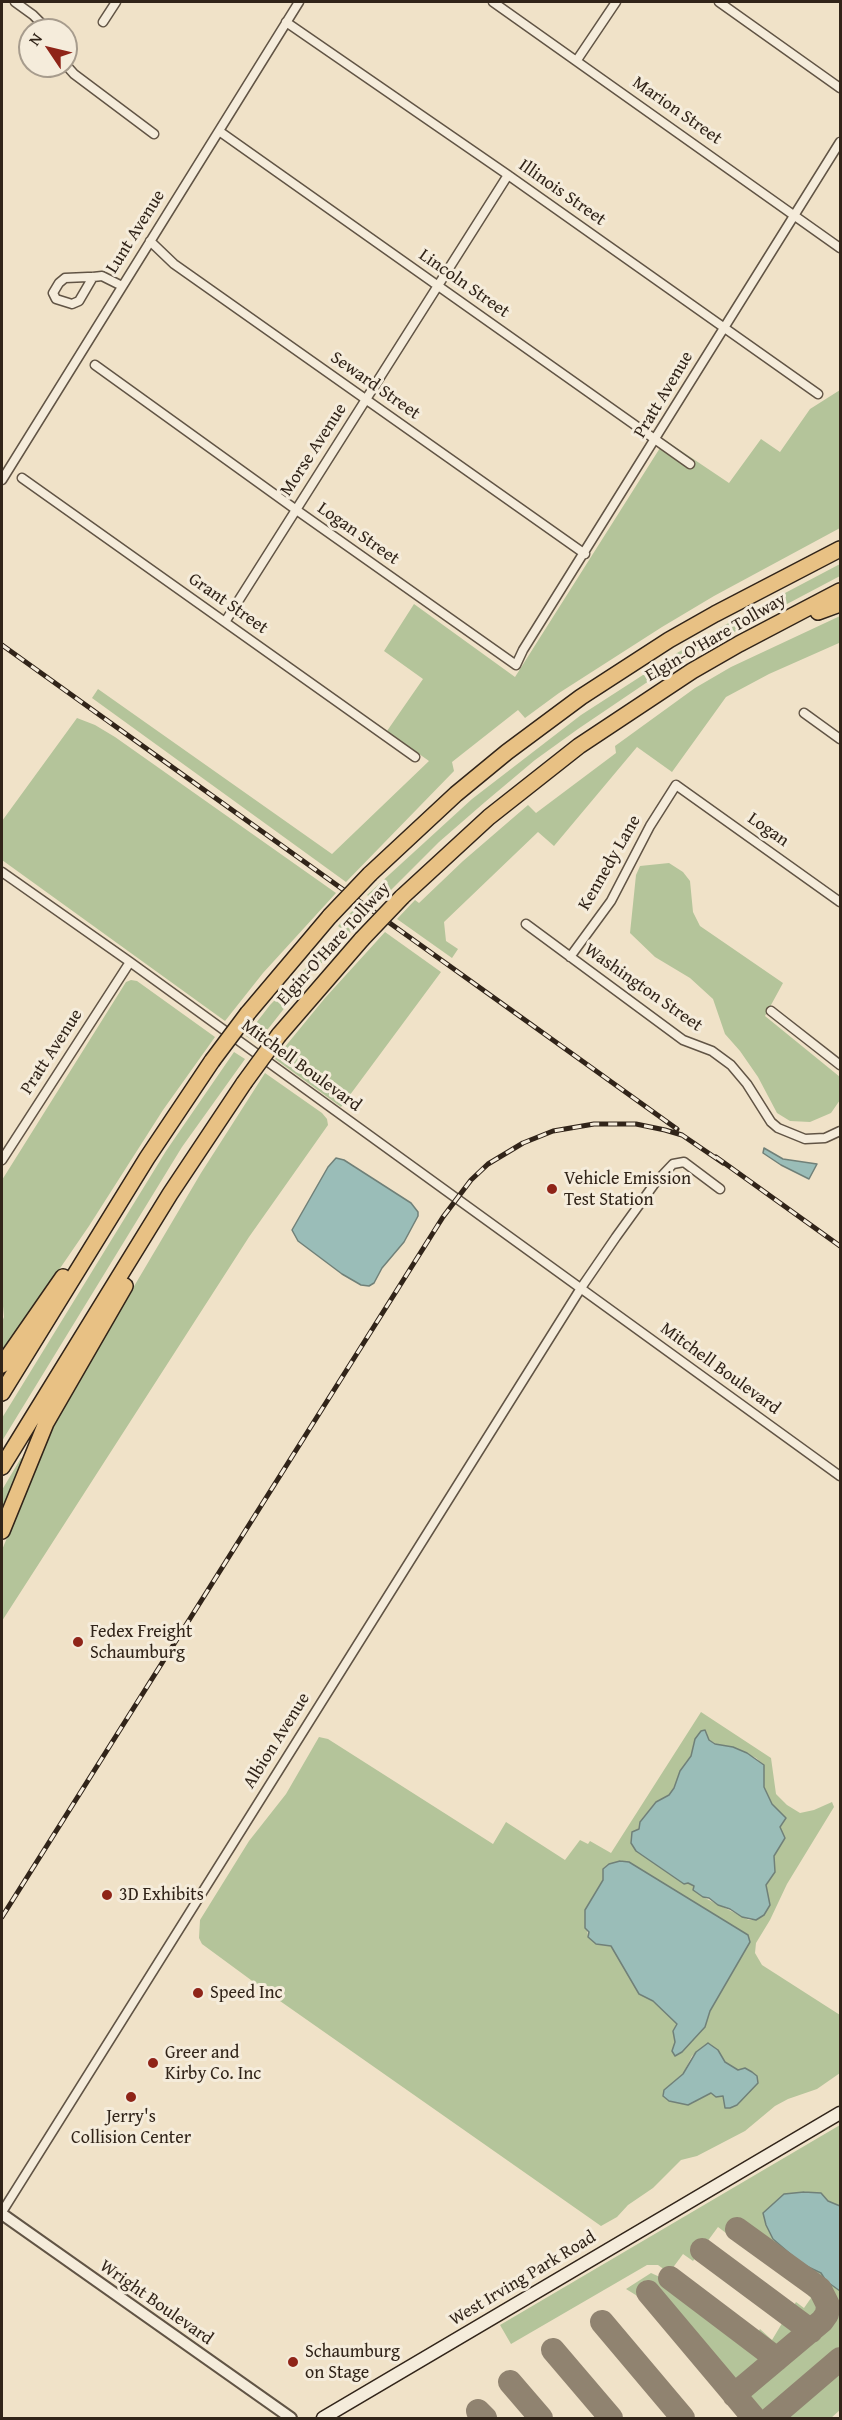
<!DOCTYPE html>
<html>
<head>
<meta charset="utf-8">
<style>
	body { margin:0 }
	#map { position:relative; width:842px; height:2420px; overflow:hidden; background:#f0e2c8; font-family:"Gentium Book Plus",serif }
	canvas { display:block }
	.frame { position:absolute; inset:0; border:3px solid #312419; pointer-events:none }
	.north { position:absolute; left:18px; top:18px; width:60px; height:60px; box-sizing:border-box; background:#f5ecdb; border:2px solid #a79c8d; border-radius:50%; rotate:305deg; font-size:16px; font-weight:700; line-height:24px; text-align:center; color:#312419 }
	.north::after { content:''; display:block; margin:auto; width:21px; height:27px; background:#8f2418; clip-path:polygon(50% 0,100% 100%,50% 72%,0 100%) }
</style>
</head>
<body>
<div id="map">
<canvas width="842" height="2420"></canvas>
<div class="frame"></div>
<div class="north">N</div>
</div>
<script>
const ctx = document.querySelector('canvas').getContext('2d');
ctx.lineJoin = 'round';
function fill(path, color) { ctx.fillStyle = color; ctx.fill(path, 'evenodd'); }
const shape = rows => new Path2D(rows.map(r => 'M' + r).join(''));
function stroke(path, color, width, dash) { ctx.strokeStyle = color; ctx.lineWidth = width; ctx.lineCap = dash ? 'butt' : 'round'; ctx.setLineDash(dash || []); ctx.stroke(path); }
function label(font, color, halo, rows, align = 'center') {
  ctx.font = font + ' "Gentium Book Plus",serif'; ctx.lineWidth = 6; ctx.setLineDash([]); ctx.textBaseline = 'middle'; ctx.strokeStyle = halo; ctx.fillStyle = color; for (const [text, x, y, turn = 0] of rows) {
    ctx.save(); ctx.translate(x, y); ctx.rotate((+turn || 0) * Math.PI / 180); ctx.textAlign = isNaN(turn) ? turn : align; if (halo) ctx.strokeText(text, 0, 0); ctx.fillText(text, 0, 0); ctx.restore();
  }
}
fill(shape([
	[840,390,840,528,714,596,662,627,559,693,525,718,518,710,452,762,454,771,346,882,92,698,98,689,332,854,429,761,387,731,423,679,384,651,414,604,515,677,665,440,729,483,761,439,780,452,810,409],
	[840,564,840,576,700,650,646,683,578,729,535,760,485,802,439,842,378,903,367,895,472,799,581,715,677,653,732,621],
	[840,616,840,645,839,643,769,674,726,697,672,772,637,747,554,846,538,832,444,922,446,941,458,949,452,958,397,919,415,900,419,903,463,861,528,805,536,813,616,753,615,746,695,688,731,667],
	[77,718,95,725,115,737,336,893,263,973,225,1021,2,860,2,821],
	[669,863,683,872,690,881,693,912,700,926,783,983,765,1016,840,1077,840,1100,831,1113,810,1122,790,1121,777,1113,758,1077,740,1051,725,1034,713,999,690,978,655,957,630,933,636,875,640,866],
	[355,908,366,916,312,973,257,1043,246,1036,270,1005,343,930,338,926],
	[385,932,441,972,341,1107,275,1059,325,998],
	[131,980,137,981,215,1037,163,1110,89,1226,2,1353,2,1322,4,1317,2,1295,2,1180,126,982],
	[234,1052,245,1059,182,1147,2,1441,2,1418,166,1151],
	[265,1073,322,1113,327,1119,328,1125,249,1237,2,1621,2,1550,47,1439,68,1398,201,1173],
	[21,1458,24,1459,2,1514,2,1490],
	[701,1712,771,1758,776,1794,787,1805,800,1813,814,1810,832,1802,834,1807,787,1884,770,1920,756,1943,755,1953,762,1965,840,2015,840,2073,817,2089,788,2099,775,2106,745,2131,697,2156,681,2160,653,2188,628,2205,617,2217,601,2226,270,1994,202,1944,199,1938,200,1920,249,1841,286,1794,319,1737,328,1739,493,1844,506,1822,565,1860,580,1840,588,1844,590,1841,611,1853],
	[695,1739,709,1740,720,1746,733,1747,756,1758,764,1765,764,1787,772,1804,785,1818,780,1827,785,1838,774,1856,775,1872,766,1885,770,1905,764,1915,756,1920,749,1920,703,1897,694,1890,694,1886,631,1843,632,1832,639,1829,640,1821,656,1802,669,1795,674,1788,686,1762,691,1756],
	[620,1861,629,1862,748,1935,750,1942,710,2011,705,2027,676,2045,673,2031,678,2024,653,2001,639,1994,612,1946,588,1937,585,1910,603,1880,603,1869,609,1864],
	[703,2047,718,2050,725,2062,738,2070,745,2068,711,2093,689,2105,669,2101,663,2096,664,2090,683,2074,692,2056],
	[840,2125,840,2349,768,2408,762,2410,752,2406,748,2399,749,2394,755,2386,820,2333,835,2313,835,2305,831,2295,802,2264,736,2221,726,2233,718,2227,693,2261,683,2254,669,2273,658,2265,647,2265,511,2344,500,2325],
	[651,2273,660,2277,764,2354,764,2363,744,2380,739,2382,733,2380,653,2285,639,2297,626,2289],
	[811,2291,822,2300,824,2309,820,2317,812,2322,791,2310,796,2302,804,2308,811,2298,808,2295],
	[784,2320,792,2321,798,2330,796,2335,781,2349,773,2349,756,2336,760,2329,772,2340],
	[838,2374,840,2375,840,2410,831,2418,782,2418]
]), '#b4c49a');
const water = shape([
	[764,1148,783,1159,817,1164,809,1179,781,1165,763,1153,764,1148],
	[336,1158,344,1160,411,1203,418,1212,418,1216,404,1242,382,1268,374,1283,369,1286,361,1285,342,1274,298,1241,292,1230,328,1167,336,1158],
	[705,1730,709,1740,715,1744,733,1747,747,1753,764,1765,764,1787,772,1804,786,1818,780,1827,785,1838,774,1856,775,1872,766,1885,770,1905,764,1915,756,1920,742,1917,730,1909,718,1905,709,1898,703,1897,693,1890,694,1886,688,1883,684,1884,636,1851,631,1843,632,1832,639,1829,640,1822,656,1802,669,1795,674,1788,680,1771,691,1756,695,1739,701,1731,705,1730],
	[620,1861,629,1862,748,1935,750,1942,710,2011,705,2027,682,2052,675,2056,672,2051,675,2042,673,2031,677,2024,653,2001,639,1994,611,1946,596,1944,588,1937,589,1932,585,1928,585,1910,603,1880,603,1869,609,1864,620,1861],
	[708,2043,718,2050,725,2062,738,2070,745,2068,752,2072,757,2076,758,2083,737,2105,730,2108,725,2108,723,2096,716,2097,711,2093,688,2105,669,2101,663,2096,664,2090,683,2074,696,2052,708,2043],
	[804,2192,821,2193,828,2201,840,2206,840,2291,826,2281,821,2273,802,2264,773,2239,766,2225,763,2213,784,2194,804,2192]
]);
fill(water, '#9abdb8');
stroke(water, '#708078', 1.5);
stroke(shape([
	[702,2250,811,2331],
	[670,2278,777,2359],
	[648,2292,754,2418],
	[602,2322,683,2418],
	[553,2350,611,2418],
	[510,2382,541,2418],
	[734,2395,822,2321,827,2314,828,2305,820,2289,737,2229],
	[478,2411,485,2418],
	[771,2418,840,2359]
]), '#908370', 24);
const minor = shape([
	[15,2,33,15,48,30],
	[493,2,840,248],
	[719,2,840,88],
	[103,22,116,2],
	[286,22,508,175,818,394],
	[577,60,616,2],
	[66,65,74,74,154,134],
	[219,131,690,464],
	[150,241,174,264,585,554],
	[93,277,79,301,72,304,56,299,53,293,59,283,65,278,88,277,93,277,102,276,122,286],
	[95,365,295,509,516,665,523,650,840,142],
	[22,478,415,757],
	[2,480,299,2],
	[225,622,508,175],
	[804,713,840,739],
	[2,872,130,962,840,1476],
	[526,924,683,1040,712,1051,731,1065,747,1084,771,1122,778,1128,805,1139,825,1138,840,1131],
	[570,957,611,901,650,826,676,785,840,902],
	[771,1011,840,1065],
	[2,1160,130,962],
	[2,2212,581,1288,616,1237,655,1183,673,1164,684,1162,720,1189]
]);
const tertiary = shape([
	[2,2214,291,2418]
]);
const secondary = shape([
	[323,2418,840,2113]
]);
const motorway = shape([
	[818,612,840,604],
	[370,874,456,794,507,752,581,697,669,640,715,614,840,549],
	[402,897,489,817,579,746,692,671,739,644,840,591],
	[248,1013,330,916],
	[279,1035,362,939],
	[2,1365,63,1277],
	[2,1393,147,1158,212,1061],
	[2,1467,170,1194,244,1083],
	[2,1531,46,1423,125,1286]
]);
stroke(minor, '#615445', 11);
stroke(tertiary, '#615445', 14);
stroke(secondary, '#312419', 15);
stroke(motorway, '#312419', 18);
stroke(minor, '#f5ecdb', 8);
stroke(tertiary, '#f5ecdb', 10);
stroke(secondary, '#f5ecdb', 12);
stroke(motorway, '#e8c184', 15);
const rail = shape([
	[2,645,677,1129],
	[716,1157,840,1246],
	[2,1917,443,1217,471,1180,488,1164,523,1143,553,1131,594,1124,636,1124,665,1130,682,1135,723,1163]
]);
stroke(rail, '#312419', 5);
stroke(rail, '#f5ecdb', 3, [9]);
const motorwayBridge = shape([
	[330,916,370,874],
	[362,939,402,897],
	[212,1061,248,1013],
	[244,1083,279,1035]
]);
stroke(motorwayBridge, '#312419', 18, []);
stroke(motorwayBridge, '#e8c184', 15);
for (const [x, y, r, color] of [
	[552,1189,6,"#8f2418"],
	[78,1642,6,"#8f2418"],
	[107,1895,6,"#8f2418"],
	[198,1993,6,"#8f2418"],
	[153,2063,6,"#8f2418"],
	[131,2097,6,"#8f2418"],
	[293,2362,6,"#8f2418"]
]) { const dot = new Path2D(); dot.arc(x, y, r, 0, 2 * Math.PI); ctx.fillStyle = color; ctx.fill(dot); stroke(dot, '#f5ecdb', 2); }
label('18px', '#312419', '#f5ecdb', [
	["Marion Street",677,111,35],
	["Illinois Street",562,193,35],
	["Lunt Avenue",136,232,-58],
	["Lincoln Street",464,284,35],
	["Seward Street",375,386,35],
	["Pratt Avenue",664,395,-59],
	["Morse Avenue",314,450,-57],
	["Logan Street",358,534,35],
	["Grant Street",228,604,35],
	["Elgin-O'Hare Tollway",716,638,-30],
	["Logan",768,830,35],
	["Kennedy Lane",610,863,-60],
	["Elgin-O'Hare Tollway",334,944,-48],
	["Washington Street",643,988,35],
	["Pratt Avenue",52,1052,-57],
	["Mitchell Boulevard",301,1066,36],
	["Mitchell Boulevard",720,1369,36],
	["Albion Avenue",277,1741,-58],
	["West Irving Park Road",523,2279,-31],
	["Wright Boulevard",156,2303,35]
]);
label('18px', '#312419', '#f5ecdb', [
	["Vehicle Emission",564,1179],
	["Test Station",564,1200],
	["Fedex Freight",90,1632],
	["Schaumburg",90,1653],
	["3D Exhibits",119,1895],
	["Speed Inc",210,1993],
	["Greer and",165,2053],
	["Kirby Co. Inc",165,2074],
	["Jerry's",131,2117,"center"],
	["Collision Center",131,2138,"center"],
	["Schaumburg",305,2352],
	["on Stage",305,2373]
], 'left');
</script>
</body>
</html>
